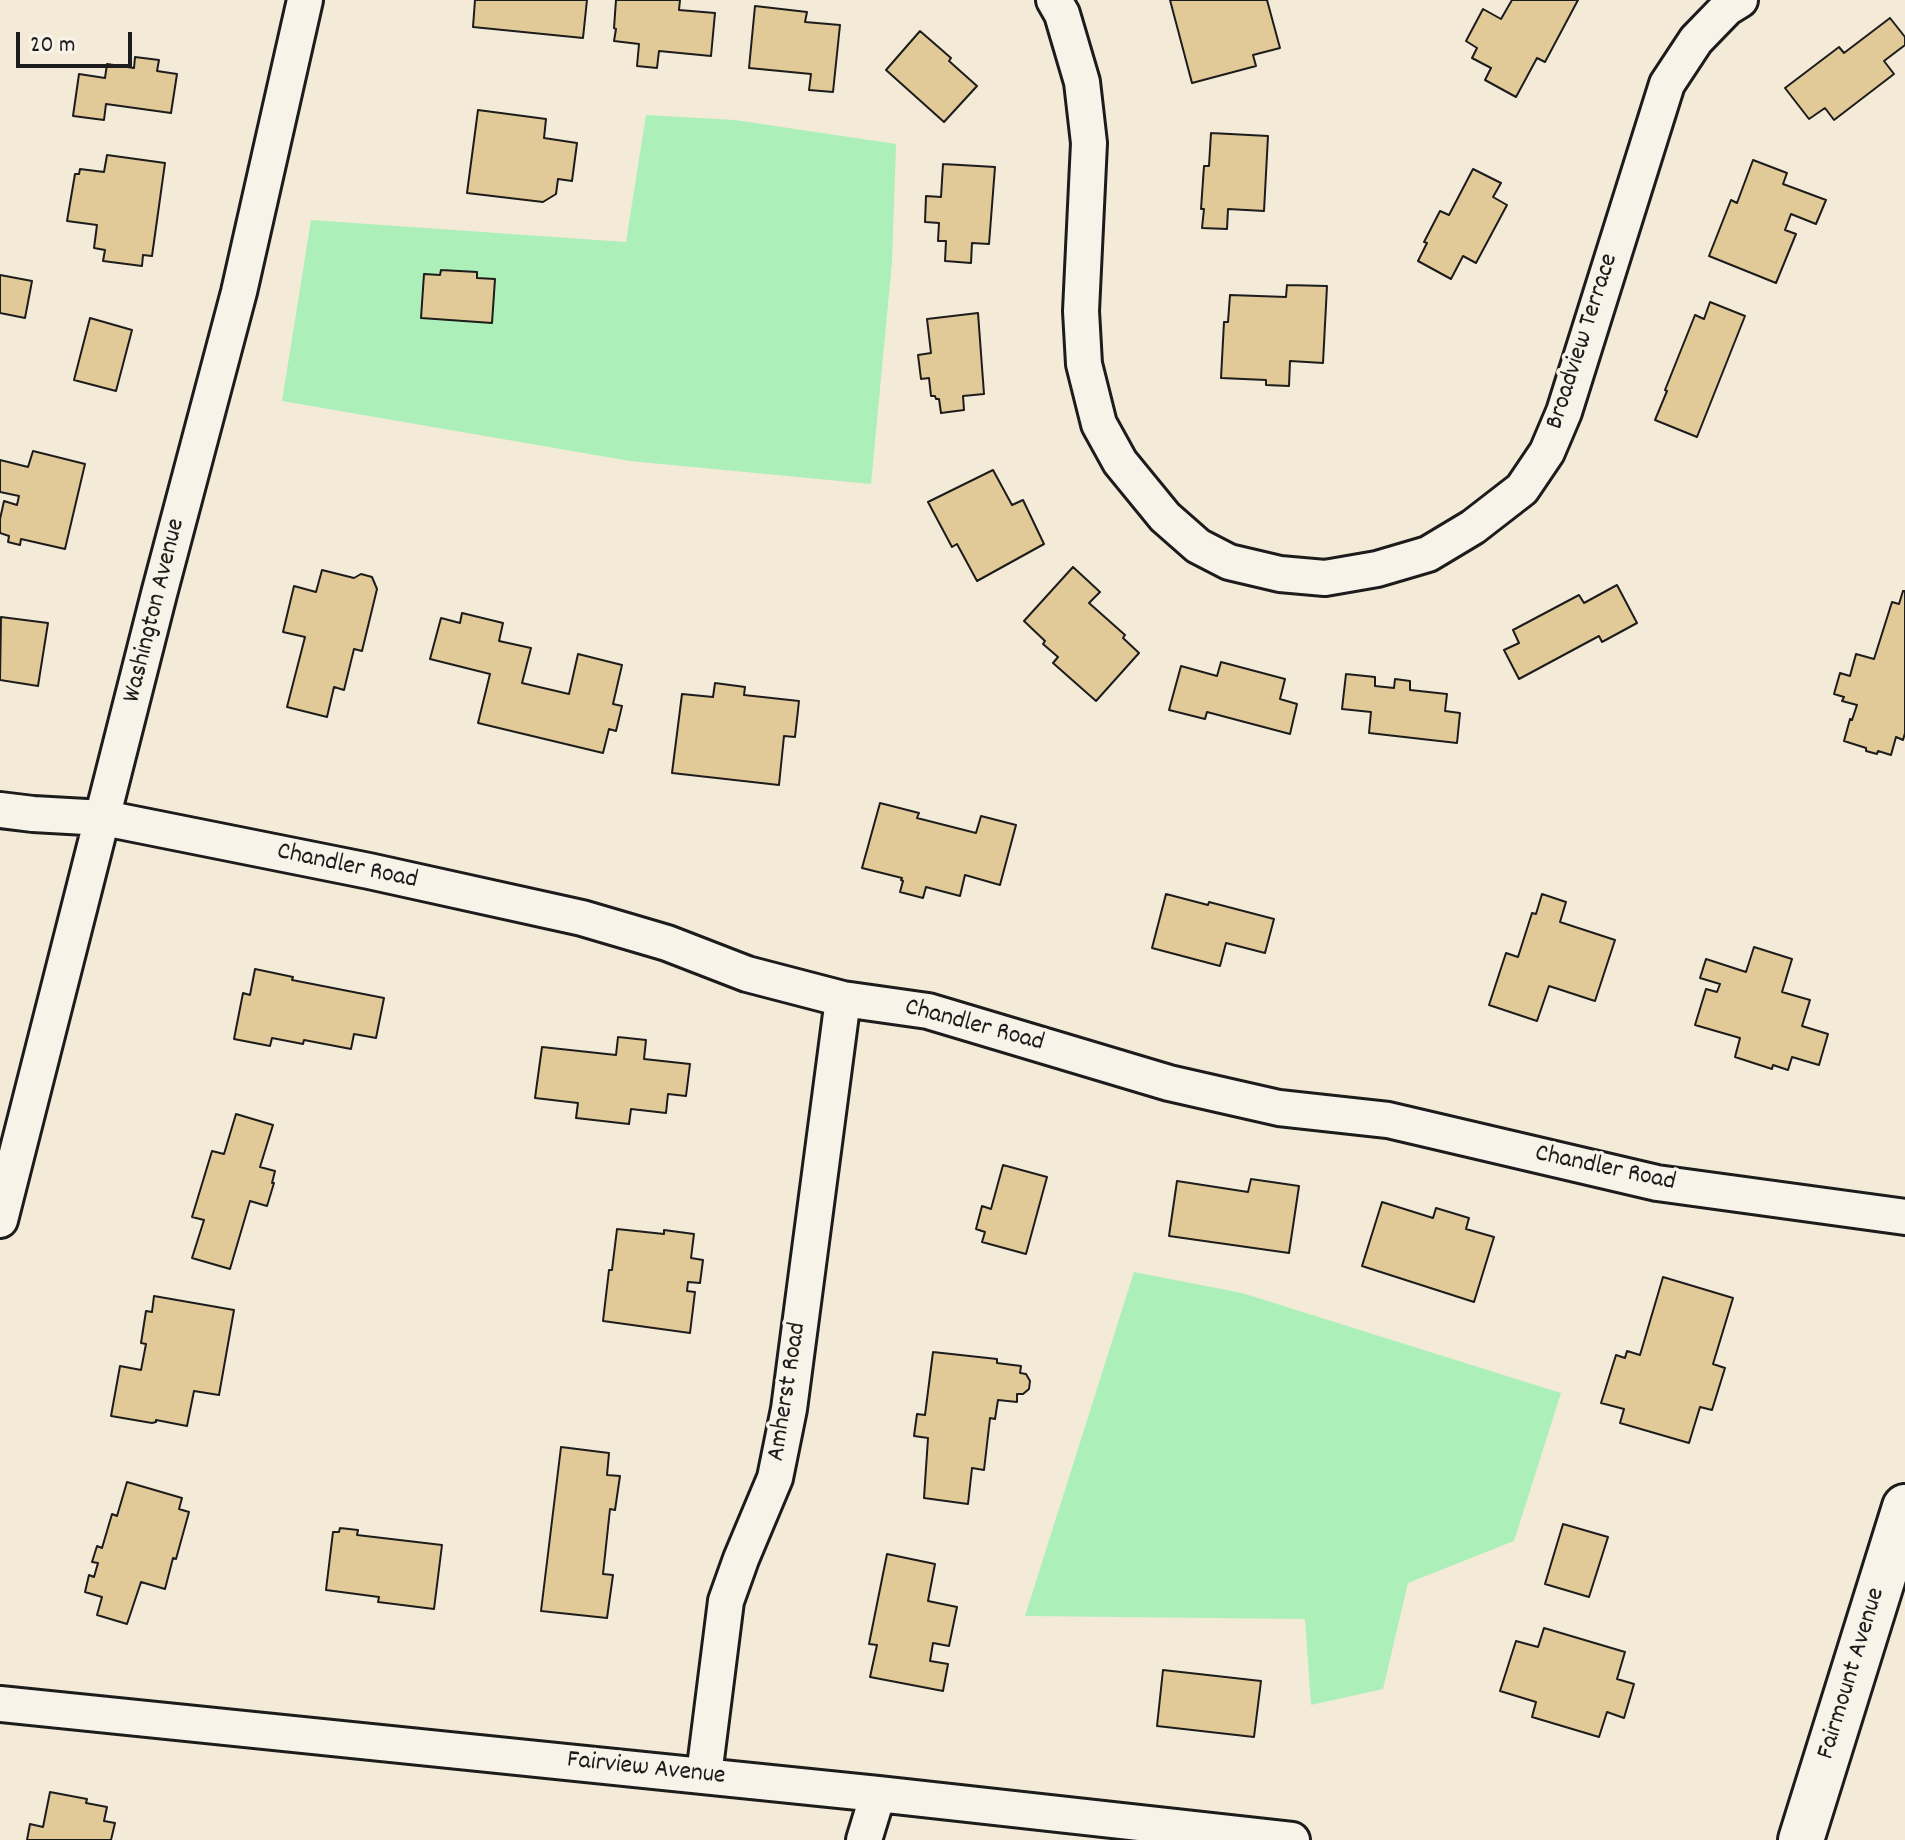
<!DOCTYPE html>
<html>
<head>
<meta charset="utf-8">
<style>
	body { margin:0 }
	#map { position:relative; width:1905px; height:1840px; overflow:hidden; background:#f3ebd8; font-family:Dekko,sans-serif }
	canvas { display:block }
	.scale { position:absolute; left:16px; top:32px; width:116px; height:36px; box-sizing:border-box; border:4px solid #1c1c1c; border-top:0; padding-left:10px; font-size:24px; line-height:28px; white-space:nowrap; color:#1c1c1c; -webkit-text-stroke:6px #f7f3e8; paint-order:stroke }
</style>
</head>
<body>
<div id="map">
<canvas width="1905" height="1840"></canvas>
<div class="scale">20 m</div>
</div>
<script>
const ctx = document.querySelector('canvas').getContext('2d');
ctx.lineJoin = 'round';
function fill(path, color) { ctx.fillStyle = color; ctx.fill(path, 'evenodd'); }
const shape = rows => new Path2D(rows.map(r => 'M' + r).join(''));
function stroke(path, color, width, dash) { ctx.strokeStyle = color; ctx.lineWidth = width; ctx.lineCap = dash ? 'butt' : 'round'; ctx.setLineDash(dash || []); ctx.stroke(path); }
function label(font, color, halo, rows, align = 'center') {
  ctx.font = font + ' Dekko,sans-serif'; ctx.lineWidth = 7; ctx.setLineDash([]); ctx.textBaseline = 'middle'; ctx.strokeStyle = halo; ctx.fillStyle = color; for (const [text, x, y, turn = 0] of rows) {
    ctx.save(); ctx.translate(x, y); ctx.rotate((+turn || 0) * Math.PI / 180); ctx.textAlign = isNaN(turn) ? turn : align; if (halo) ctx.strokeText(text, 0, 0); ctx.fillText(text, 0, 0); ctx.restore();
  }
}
fill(shape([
	[646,115,735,120,896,144,892,262,871,484,630,461,282,401,311,220,626,242],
	[1134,1272,1242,1293,1561,1393,1514,1541,1408,1583,1383,1689,1311,1705,1305,1619,1025,1616]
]), '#adefb9');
const building = shape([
	[475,0,587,0,583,38,473,27,475,0],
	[616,0,680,0,679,10,715,13,711,56,659,51,657,68,637,66,639,44,614,41,616,29,614,28,616,0],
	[1170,0,1267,0,1280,48,1253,55,1256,66,1192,83,1170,0],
	[1512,0,1578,0,1545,62,1537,58,1516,97,1485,80,1491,68,1472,58,1477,48,1466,41,1483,9,1501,19,1512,0],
	[755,6,807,12,805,22,840,25,833,92,809,90,811,74,749,68,755,6],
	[1890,18,1905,37,1905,45,1884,61,1894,74,1834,120,1825,108,1809,119,1785,88,1839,47,1844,53,1890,18],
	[920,31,951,58,949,61,977,86,944,122,886,70,920,31],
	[135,57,159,60,157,71,177,74,171,113,106,104,104,120,73,116,79,74,105,78,107,64,134,68,135,57],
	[478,110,546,119,544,138,577,143,572,181,558,179,556,194,543,202,467,193,478,110],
	[1211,133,1268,136,1264,211,1228,209,1227,229,1202,228,1204,209,1201,209,1204,166,1209,166,1211,133],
	[107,155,165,163,152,256,143,255,142,266,103,261,105,250,94,248,97,225,67,221,75,174,79,174,80,169,104,172,107,155],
	[1753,160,1787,173,1783,184,1826,200,1816,224,1791,214,1785,230,1796,234,1776,283,1709,256,1731,200,1737,203,1753,160],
	[943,164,995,167,989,244,972,243,971,263,945,261,946,241,938,241,939,223,925,222,926,196,941,197,943,164],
	[1473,169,1501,183,1493,197,1507,205,1476,263,1463,256,1451,279,1418,261,1427,243,1424,242,1440,211,1449,215,1473,169],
	[441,270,477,272,477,278,495,279,492,323,421,318,424,274,440,275,441,270],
	[0,275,32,281,25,318,0,313,0,275],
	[1287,285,1327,286,1323,363,1290,361,1289,386,1266,385,1266,380,1221,378,1224,322,1228,322,1230,295,1286,297,1287,285],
	[1710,302,1745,316,1697,437,1655,420,1667,391,1665,390,1695,315,1704,319,1710,302],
	[978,313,984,394,963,396,964,410,941,413,939,399,936,399,935,396,931,396,929,378,921,379,918,355,931,353,927,319,978,313],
	[90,318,132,330,116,391,74,380,90,318],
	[33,451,85,464,65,549,21,539,20,545,8,542,9,536,0,533,0,519,4,501,17,505,19,496,0,492,0,460,28,467,33,451],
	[993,470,1012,505,1023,500,1044,544,977,581,957,544,952,547,928,502,993,470],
	[1073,567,1100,592,1089,603,1125,635,1123,638,1139,653,1096,701,1053,663,1058,657,1043,644,1045,641,1024,621,1073,567],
	[322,570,354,578,361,574,372,577,377,589,362,651,354,649,344,690,334,687,327,717,287,707,305,637,283,632,294,586,316,592,322,570],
	[1617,585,1637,623,1602,642,1599,636,1519,679,1504,650,1519,643,1513,630,1579,595,1584,603,1617,585],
	[1903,591,1905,591,1905,733,1903,740,1896,737,1891,755,1878,751,1877,754,1866,751,1866,748,1844,741,1850,719,1852,720,1857,705,1842,701,1844,697,1834,694,1840,673,1850,676,1856,654,1874,659,1892,602,1899,604,1903,591],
	[462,613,503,623,499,641,531,648,522,683,569,694,578,654,622,665,613,704,622,706,616,731,609,729,603,753,478,723,490,674,430,659,441,618,460,623,462,613],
	[1,617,48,623,38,686,0,680,1,617],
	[1221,662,1285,679,1280,699,1297,704,1290,734,1207,712,1205,719,1169,710,1181,666,1217,676,1221,662],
	[1346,674,1375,677,1375,686,1394,688,1395,679,1410,681,1410,690,1447,694,1445,711,1460,713,1457,743,1369,733,1371,712,1342,709,1346,674],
	[715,683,745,687,744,695,799,701,795,737,784,736,779,785,672,773,682,694,713,697,715,683],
	[880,803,919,813,917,818,976,833,981,816,1016,825,1000,885,965,875,960,896,926,887,923,898,900,892,903,881,901,880,902,878,862,868,880,803],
	[1166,894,1208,905,1209,902,1274,919,1265,953,1226,943,1220,966,1152,948,1166,894],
	[1542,894,1566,902,1560,922,1615,940,1595,1001,1549,986,1537,1021,1489,1005,1506,953,1518,957,1532,913,1536,914,1542,894],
	[1754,947,1792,959,1782,992,1810,1000,1802,1026,1828,1034,1819,1065,1792,1057,1788,1070,1773,1065,1772,1069,1735,1057,1740,1038,1695,1025,1706,989,1717,992,1720,984,1700,978,1706,959,1746,972,1754,947],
	[255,969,293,977,292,980,384,998,376,1038,354,1034,351,1049,304,1040,303,1044,272,1038,270,1046,234,1039,243,993,250,995,255,969],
	[618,1037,646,1040,644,1059,690,1064,686,1096,668,1094,666,1113,631,1109,629,1124,576,1118,578,1103,535,1098,542,1047,616,1055,618,1037],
	[236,1114,273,1125,260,1167,275,1171,272,1183,274,1183,267,1206,250,1201,230,1269,192,1258,204,1220,192,1217,212,1151,224,1154,236,1114],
	[1003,1165,1047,1177,1026,1254,982,1242,985,1232,976,1229,982,1206,991,1209,1003,1165],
	[1251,1179,1299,1186,1289,1253,1169,1236,1177,1181,1248,1192,1251,1179],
	[1382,1202,1433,1218,1436,1208,1469,1218,1466,1229,1494,1237,1474,1302,1362,1266,1382,1202],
	[617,1229,664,1234,664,1230,694,1234,691,1258,703,1260,700,1283,688,1282,687,1291,695,1292,690,1333,603,1321,609,1270,612,1270,617,1229],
	[1663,1277,1733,1298,1713,1364,1725,1368,1712,1410,1700,1407,1689,1443,1620,1423,1624,1409,1601,1403,1616,1355,1625,1358,1627,1351,1640,1355,1663,1277],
	[154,1296,234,1310,219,1395,194,1391,187,1426,156,1420,156,1422,152,1423,111,1416,120,1366,141,1370,146,1344,141,1343,146,1311,152,1312,154,1296],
	[933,1352,997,1359,997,1363,1021,1366,1020,1373,1026,1374,1030,1381,1029,1389,1023,1394,1017,1394,1017,1402,998,1400,995,1419,990,1418,984,1470,972,1468,968,1504,924,1498,928,1438,914,1436,917,1414,925,1415,933,1352],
	[561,1447,609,1453,607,1475,620,1476,615,1510,610,1509,603,1574,613,1575,607,1618,541,1611,561,1447],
	[127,1482,182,1498,179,1509,189,1512,176,1559,173,1558,165,1589,141,1582,127,1624,97,1615,102,1597,85,1592,89,1575,94,1577,98,1563,92,1562,97,1546,102,1548,112,1514,117,1516,127,1482],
	[1563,1524,1608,1537,1589,1597,1545,1584,1563,1524],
	[340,1528,358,1530,357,1535,442,1545,434,1609,378,1602,379,1597,326,1590,333,1532,339,1532,340,1528],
	[887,1554,935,1564,928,1601,957,1607,949,1646,933,1643,930,1661,948,1664,943,1691,870,1677,877,1645,869,1644,887,1554],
	[1544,1628,1625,1652,1617,1679,1634,1684,1624,1718,1607,1712,1599,1737,1532,1717,1536,1702,1500,1691,1516,1641,1538,1647,1544,1628],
	[1163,1670,1261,1681,1254,1737,1157,1726,1163,1670],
	[50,1792,87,1799,86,1803,107,1807,104,1821,115,1823,111,1840,27,1840,30,1824,43,1827,50,1792]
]);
fill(building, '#e2c998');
stroke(building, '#1c1c1c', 2);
const street = shape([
	[1054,0,1062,14,1082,82,1089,143,1081,311,1084,364,1099,424,1120,462,1165,517,1198,546,1229,562,1280,574,1325,578,1377,569,1428,554,1473,527,1522,489,1547,452,1564,412,1667,84,1696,40,1727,8,1740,0],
	[0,810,33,814,104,818,369,871,582,918,667,943,747,974,843,999,928,1011,1169,1083,1279,1108,1388,1120,1657,1183,1905,1217],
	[0,1220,159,594,239,292,305,0],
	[0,1704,878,1794,1292,1840],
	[704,1775,726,1601,741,1559,775,1478,789,1409,843,999],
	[864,1840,878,1794]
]);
const secondary = shape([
	[1801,1840,1905,1507]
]);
stroke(street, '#1c1c1c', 40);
stroke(secondary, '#1c1c1c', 50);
stroke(street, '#f7f3e8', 34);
stroke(secondary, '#f7f3e8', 44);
label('26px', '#1c1c1c', '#f7f3e8', [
	["Broadview Terrace",1584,342,-72],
	["Washington Avenue",156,611,-76],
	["Chandler Road",347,868,12],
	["Chandler Road",974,1027,15],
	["Chandler Road",1605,1170,12],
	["Amherst Road",789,1392,-81],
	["Fairmount Avenue",1853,1674,-73],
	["Fairview Avenue",646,1770,6]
]);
</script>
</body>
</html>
